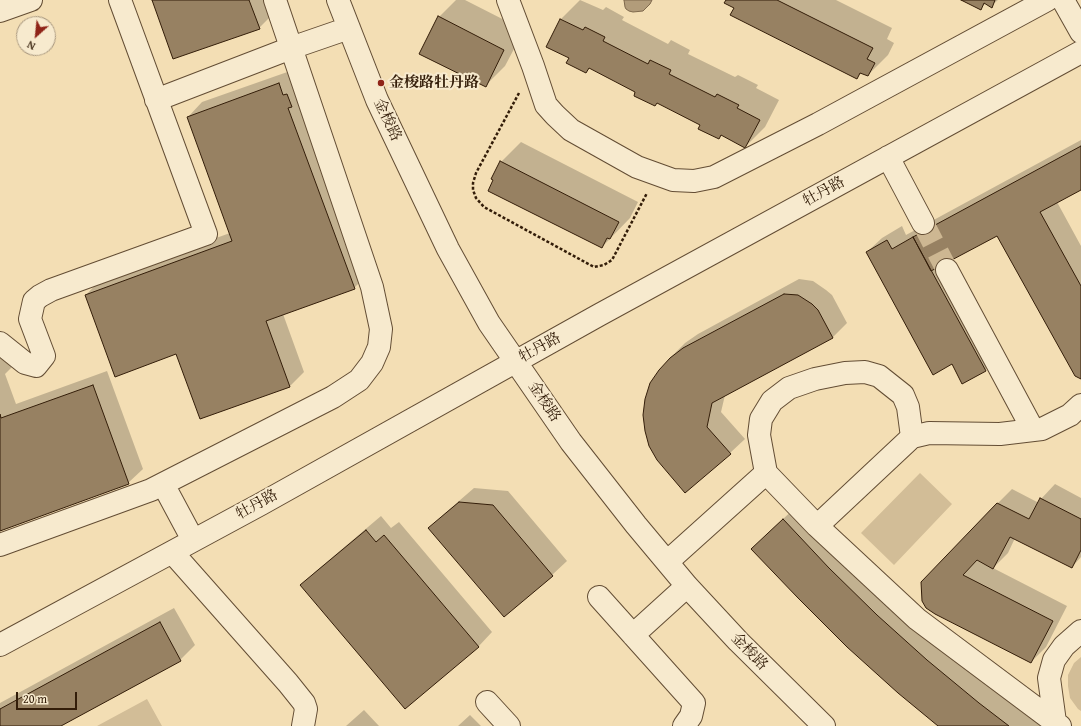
<!DOCTYPE html>
<html>
<head>
<meta charset="utf-8">
<style>
	body { margin:0 }
	#map { position:relative; width:1081px; height:726px; overflow:hidden; background:#f3deb4; font-family:"Gentium Book Plus",serif }
	canvas { display:block }
	.north { position:absolute; left:16px; top:16px; width:40px; height:40px; box-sizing:border-box; background:#f7eace; border:1px solid #a9987f; border-radius:50%; rotate:207deg; font-size:11px; font-weight:700; line-height:16px; text-align:center; color:#331d09 }
	.north::after { content:''; display:block; margin:auto; width:14px; height:18px; background:#8f2418; clip-path:polygon(50% 0,100% 100%,50% 72%,0 100%) }
	.scale { position:absolute; left:16px; top:692px; width:61px; height:18px; box-sizing:border-box; border:2px solid #331d09; border-top:0; padding-left:5px; font-size:12px; line-height:14px; white-space:nowrap; color:#331d09; -webkit-text-stroke:3px #f7eace; paint-order:stroke }
</style>
</head>
<body>
<div id="map">
<canvas width="1081" height="726"></canvas>
<div class="north">N</div>
<div class="scale">20 m</div>
</div>
<script>
const ctx = document.querySelector('canvas').getContext('2d');
ctx.lineJoin = 'round';
function fill(path, color) { ctx.fillStyle = color; ctx.fill(path, 'evenodd'); }
const shape = rows => new Path2D(rows.map(r => 'M' + r).join(''));
function stroke(path, color, width, dash) { ctx.strokeStyle = color; ctx.lineWidth = width; ctx.lineCap = dash ? 'butt' : 'round'; ctx.setLineDash(dash || []); ctx.stroke(path); }
function label(font, color, halo, rows, align = 'center') {
  ctx.font = font + ' "Gentium Book Plus","Noto Serif SC",serif'; ctx.lineWidth = 4; ctx.setLineDash([]); ctx.textBaseline = 'middle'; ctx.strokeStyle = halo; ctx.fillStyle = color; for (const [text, x, y, turn = 0] of rows) {
    ctx.save(); ctx.translate(x, y); ctx.rotate((+turn || 0) * Math.PI / 180); ctx.textAlign = isNaN(turn) ? turn : align; if (halo) ctx.strokeText(text, 0, 0); ctx.fillText(text, 0, 0); ctx.restore();
  }
}
fill(shape([
	[920,473,952,504,894,565,861,533],
	[1081,657,1081,711,1078,709,1070,698,1068,686,1068,675,1074,663],
	[147,699,162,726,97,726]
]), '#d2bd97');
const water = shape([
	[624,0,652,0,650,4,643,11,633,12,629,11,626,9,625,7,624,0]
]);
fill(water, '#b29c7a');
stroke(water, '#7f694d', 1);
fill(shape([
	[153,0,269,0,274,13,259,28],
	[456,0,465,0,524,30,505,66,485,86,439,17],
	[580,0,603,10,606,7,624,17,622,20,668,44,671,40,690,50,688,54,735,77,738,75,758,85,756,88,779,100,765,127,745,147,722,135,719,138,702,124,590,68,586,72,570,58,548,46,561,19],
	[727,0,836,0,892,28,887,39,894,43,888,55,868,75,862,72,857,78,735,8],
	[963,0,998,0,991,6,986,3,980,9],
	[293,70,369,273,354,288,283,314,304,372,290,386,177,353,86,295,100,280,230,233,188,117,202,102],
	[1081,140,1081,189,1057,202,1081,246,1081,378,997,235,948,261,1000,355,985,370,963,382,952,363,867,252,882,238,902,226,906,235],
	[521,142,638,202,630,218,602,247,495,180,501,162],
	[799,279,813,281,826,290,832,295,847,323,833,337,725,395,721,412,745,439,730,453,686,492,670,358,685,343,698,334],
	[5,349,12,367,5,374,16,404,107,371,143,469,128,483,0,529,0,351],
	[1055,484,1081,498,1081,557,1072,567,1015,538,1008,553,993,568,1067,606,1046,647,1031,662,935,613,997,504,1012,489,1039,503,1041,499],
	[474,488,508,491,567,561,552,575,430,528,444,514],
	[798,505,1043,726,940,726,767,534],
	[381,516,391,528,399,522,492,632,478,647,301,585,316,571],
	[174,608,195,645,180,660,59,726,0,726,0,703],
	[364,710,379,726,346,726],
	[470,715,481,726,458,726]
]), '#0003');
const building = shape([
	[152,0,249,0,260,29,173,59,152,0],
	[726,0,777,0,873,48,867,59,875,63,868,76,860,73,857,79,730,15,734,8,724,3,726,0],
	[961,0,995,0,992,8,984,3,981,10,961,0],
	[438,16,504,50,486,87,419,54,438,16],
	[560,19,583,30,585,27,605,37,603,41,648,64,650,60,671,70,669,74,715,97,717,94,739,105,737,108,760,120,745,148,721,135,719,139,698,129,700,125,657,103,655,106,634,96,635,92,589,68,586,73,566,63,569,58,546,47,560,19],
	[279,83,283,95,287,94,292,107,288,108,355,289,266,321,290,387,200,419,176,354,115,377,85,295,232,241,187,117,279,83],
	[1081,146,1081,190,1040,212,1081,286,1081,379,1075,376,997,236,931,271,913,237,1081,146],
	[500,161,619,222,610,239,607,238,602,248,488,191,493,180,491,179,500,161],
	[913,237,986,371,962,384,952,364,933,375,866,252,887,240,892,249,913,237],
	[784,294,798,295,812,304,818,310,833,338,712,403,707,427,731,454,685,493,657,460,649,446,645,431,643,415,645,399,650,383,659,370,670,358,683,348,784,294],
	[93,385,129,484,0,531,0,414,1,418,93,385],
	[1040,498,1081,519,1081,550,1072,568,1010,537,993,569,977,560,963,575,1053,621,1031,663,935,614,926,608,922,601,921,582,997,503,1029,519,1040,498],
	[459,502,493,505,553,576,504,617,428,528,459,502],
	[783,519,829,568,877,615,927,660,979,703,1009,726,938,726,898,693,847,647,798,598,751,549,783,519],
	[366,530,376,542,384,535,479,647,405,709,300,585,366,530],
	[160,622,181,661,61,726,0,726,0,709,160,622]
]);
fill(building, '#978162');
stroke(building, '#331d09', 1);
stroke(shape([
	[923,223,947,270]
]), '#cdb792', 22, [22, 11]);
const minor = shape([
	[338,0,377,100,448,249,489,323,571,442,636,525,687,586,738,641,824,726],
	[508,0,533,66,546,105,555,115,571,130,637,167,673,180,694,181,714,177,818,124,1047,0],
	[1063,0,1081,32],
	[0,11,31,0],
	[156,100,291,48,349,28],
	[888,157,923,223],
	[947,270,1033,430],
	[0,343,25,363,36,366,44,356,30,319,34,301,40,296,51,290,206,234,120,0],
	[766,473,759,435,761,419,772,401,789,388,815,379,845,373,865,372,879,376,903,395,908,407,912,437],
	[163,484,193,540],
	[817,526,912,437,929,433,1000,434,1042,429,1070,415,1081,405],
	[0,545,151,490,333,397,359,380,372,363,379,347,381,329,372,287,275,0],
	[172,552,288,683,304,703,306,709,303,726],
	[667,562,766,473,817,526,917,619,1060,726],
	[599,597,694,703,691,716,684,726],
	[633,635,687,586],
	[0,645,261,504,599,315,1081,52],
	[487,702,509,726],
	[1055,722,1049,678,1054,660,1064,646,1081,631]
]);
stroke(minor, '#634d34', 24);
stroke(shape([
	[519,93,476,173,473,183,473,190,476,198,484,207,594,267,604,265,612,260,647,193]
]), '#331d09', 2.5, [3, 2]);
stroke(minor, '#f7eace', 22);
for (const [x, y, r, color] of [
	[381,83,4,"#8f2418"]
]) { const dot = new Path2D(); dot.arc(x, y, r, 0, 2 * Math.PI); ctx.fillStyle = color; ctx.fill(dot); stroke(dot, '#f7eace', 1.5); }
label('bold 15px', '#331d09', '#f7eace', [
	["金梭路牡丹路",389,83]
], 'left');
label('15px', '#331d09', '#f7eace', [
	["金梭路",387,120,65],
	["牡丹路",824,192,-29],
	["牡丹路",540,348,-29],
	["金梭路",544,402,56],
	["牡丹路",257,505,-29],
	["金梭路",749,652,46]
]);
</script>
</body>
</html>
